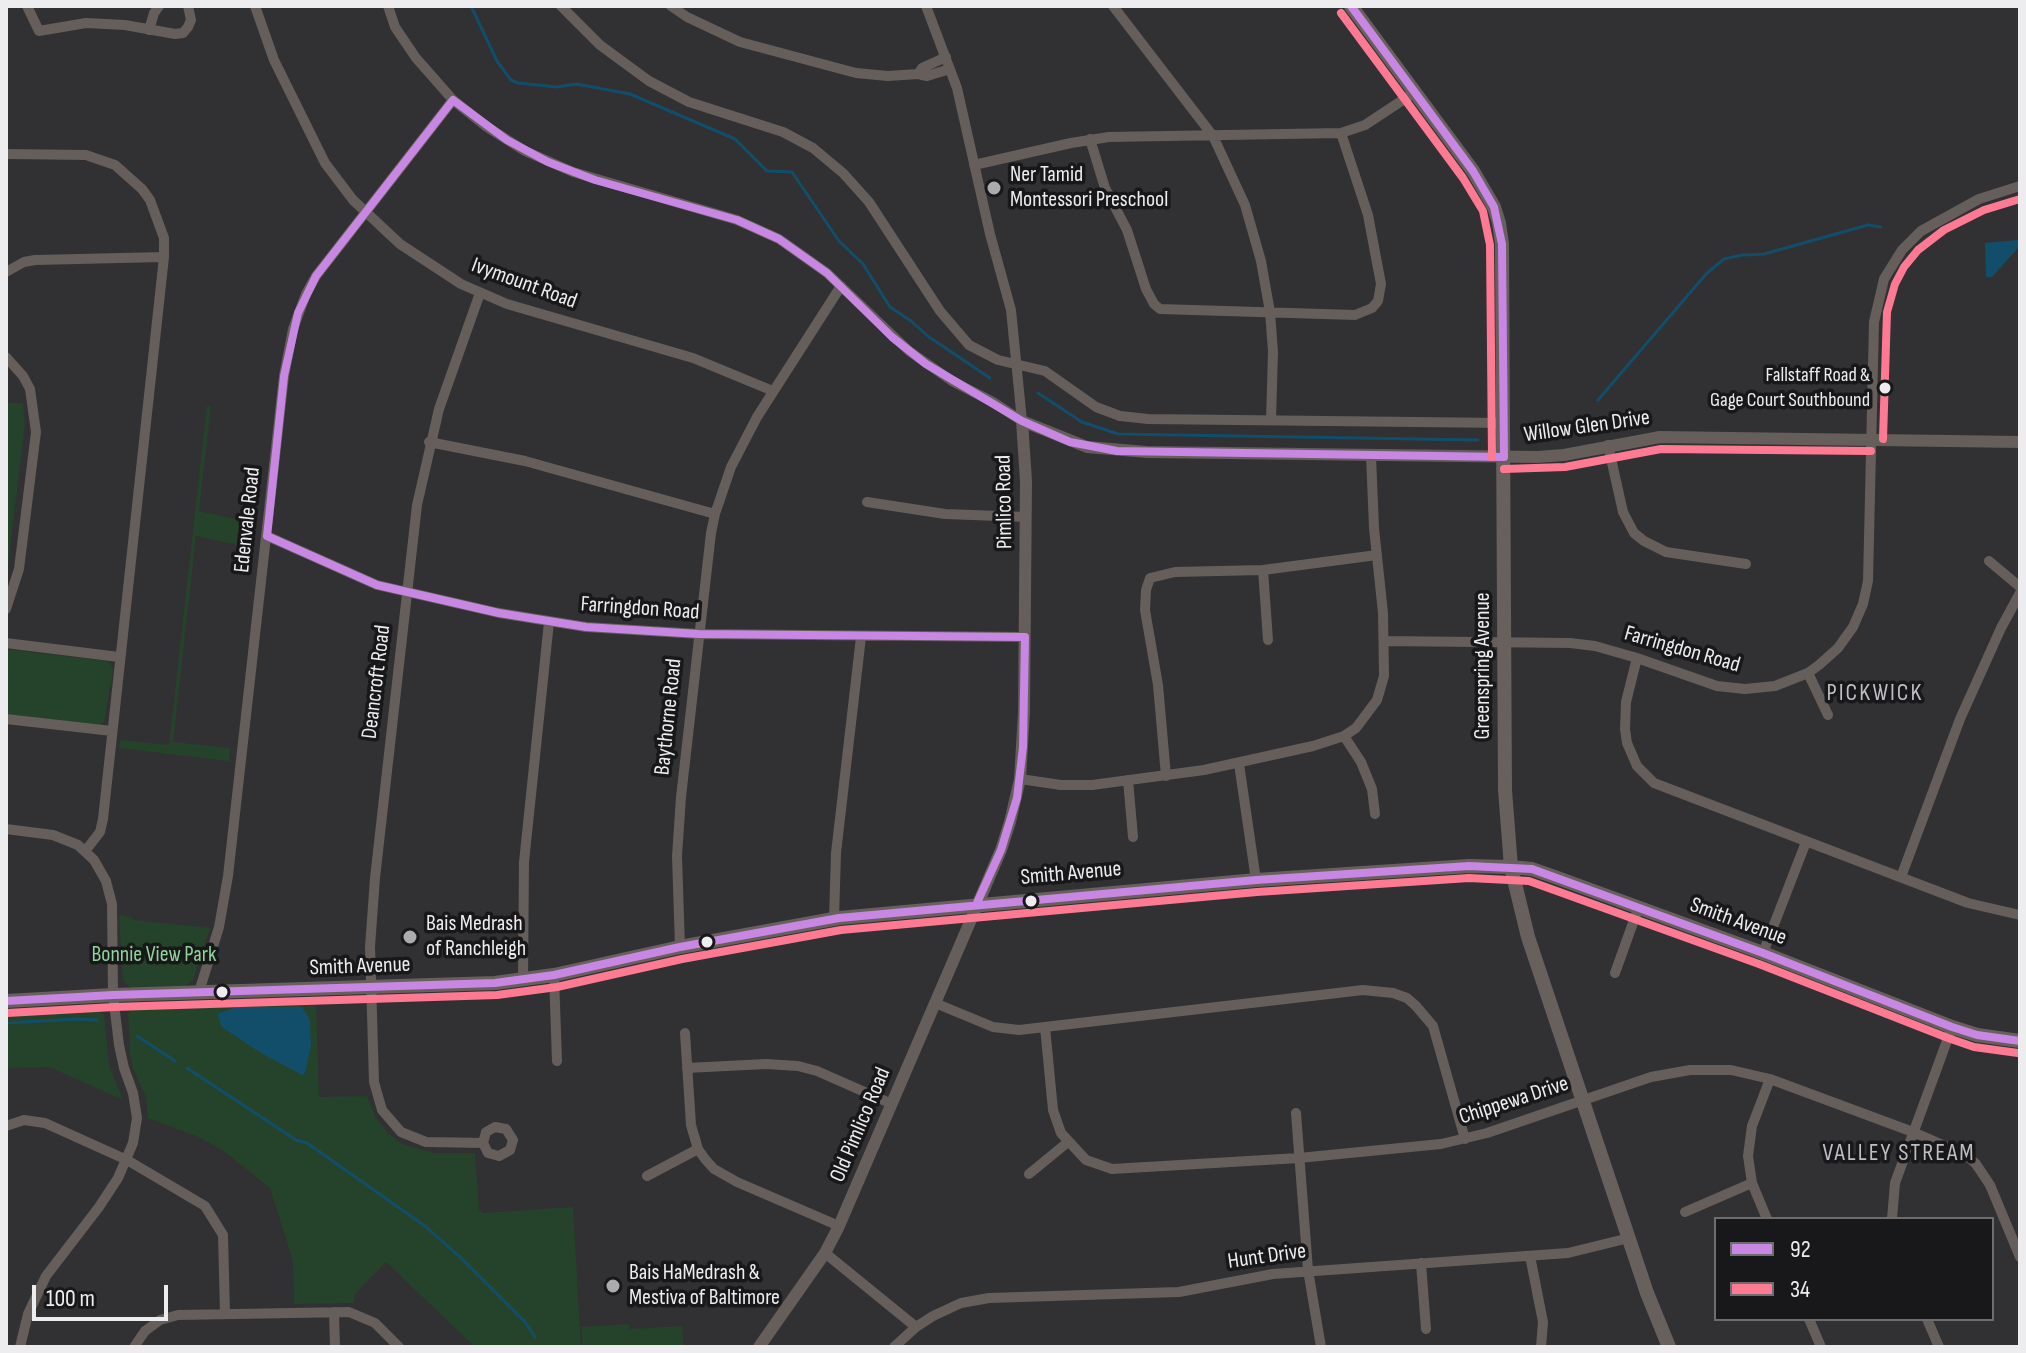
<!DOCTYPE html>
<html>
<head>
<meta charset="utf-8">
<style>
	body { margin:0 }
	#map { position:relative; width:2026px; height:1353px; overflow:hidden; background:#313032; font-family:"Sofia Sans Condensed",sans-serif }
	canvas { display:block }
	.frame { position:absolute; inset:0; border:8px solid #ededef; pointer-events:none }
	.legend { position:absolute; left:1714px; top:1217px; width:280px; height:104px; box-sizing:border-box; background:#181719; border:2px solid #6d6d6f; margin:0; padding:10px 14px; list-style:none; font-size:24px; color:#ededef }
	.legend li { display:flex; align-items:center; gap:16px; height:40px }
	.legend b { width:40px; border:2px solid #6d6d6f }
	.scale { position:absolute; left:32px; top:1285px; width:136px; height:36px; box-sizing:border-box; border:4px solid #ededef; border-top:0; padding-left:10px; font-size:24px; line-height:28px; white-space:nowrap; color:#ededef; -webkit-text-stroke:6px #181719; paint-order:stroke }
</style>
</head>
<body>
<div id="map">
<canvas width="2026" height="1353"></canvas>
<div class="frame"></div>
<ul class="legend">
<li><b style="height:10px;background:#c787e3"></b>92</li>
<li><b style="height:10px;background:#fe7a93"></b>34</li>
</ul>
<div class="scale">100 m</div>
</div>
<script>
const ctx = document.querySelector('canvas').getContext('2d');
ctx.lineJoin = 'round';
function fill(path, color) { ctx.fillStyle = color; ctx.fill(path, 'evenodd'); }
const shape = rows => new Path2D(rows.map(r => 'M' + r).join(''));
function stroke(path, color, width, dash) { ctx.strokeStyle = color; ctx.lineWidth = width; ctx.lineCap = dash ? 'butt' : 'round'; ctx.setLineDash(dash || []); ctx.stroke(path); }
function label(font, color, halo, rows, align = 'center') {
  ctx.font = font + ' "Sofia Sans Condensed",sans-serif'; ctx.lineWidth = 7; ctx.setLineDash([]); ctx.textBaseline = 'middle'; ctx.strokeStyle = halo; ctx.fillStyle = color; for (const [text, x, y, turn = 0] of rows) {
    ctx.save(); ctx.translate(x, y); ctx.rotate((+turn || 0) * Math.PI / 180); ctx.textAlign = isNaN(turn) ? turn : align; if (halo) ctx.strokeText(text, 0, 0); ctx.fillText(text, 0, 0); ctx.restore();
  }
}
fill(shape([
	[6,403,23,403,25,424,6,581],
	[207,406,211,406,199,511,248,522,256,519,252,553,247,547,196,536,173,742,230,748,229,761,119,748,120,740,169,745],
	[6,649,106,661,110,663,113,671,104,722,100,725,6,714],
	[119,915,132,917,134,920,210,928,193,980,185,986,130,987,123,980],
	[316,1002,319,1097,367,1096,376,1118,388,1133,402,1144,434,1153,475,1153,479,1210,483,1213,573,1207,581,1347,475,1347,386,1262,355,1294,354,1303,294,1304,293,1261,270,1188,225,1152,201,1138,148,1118,146,1097,133,1068,130,1054,128,1014,134,1008],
	[99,1011,104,1015,109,1065,123,1100,49,1067,6,1068,6,1015],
	[629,1324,630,1329,682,1326,684,1347,583,1347,581,1327]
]), '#25432a');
fill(shape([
	[2017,240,2020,241,2019,247,1992,277,1986,277,1985,243],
	[237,1007,302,1007,310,1020,311,1046,305,1073,302,1075,261,1053,222,1027,217,1014]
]), '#124e6a');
stroke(shape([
	[471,6,497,61,511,80,518,83,557,87,576,84,630,94,735,139,767,171,792,172,839,241,863,264,890,307,911,321,929,337,990,378],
	[1038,393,1082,422,1118,434,1478,440],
	[1598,400,1707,273,1724,259,1742,255,1764,254,1868,225,1881,227],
	[6,1023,77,1019,97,1020],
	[137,1036,175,1061],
	[187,1068,296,1140,307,1143,425,1226,460,1257,525,1322,535,1337]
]), '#124e6a', 3);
stroke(shape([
	[27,6,39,31,86,23,125,25,175,34,183,33,188,27,191,20,188,6],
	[255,6,274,60,325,163,353,200,400,244,461,284,507,304,693,358,773,391],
	[388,6,395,27,416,58,453,100,487,127,525,151,573,172,737,220,779,239,827,273,909,351,952,381,993,402,1022,421],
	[561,6,600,45,649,81,689,102,783,132,813,148,843,173,869,202,940,311,969,345,998,360,1045,371,1096,407,1120,416,1148,419,1504,423],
	[671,6,687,17,740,42,856,73,888,76,918,74,927,76,950,69],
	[926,6,957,88,990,234,1011,310,1022,421],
	[1113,6,1213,136,1245,205,1261,261,1270,312,1273,352,1271,420],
	[149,30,154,13,159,6],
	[918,74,922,68,946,57],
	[1090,139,1105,188,1127,230,1146,289,1154,304,1160,309,1355,315,1372,308,1378,301,1381,284,1368,215,1341,133],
	[6,154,86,155,115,165,142,189,150,200,164,238,164,257,103,819,100,832,86,850],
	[974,165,1071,143,1109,137,1341,133,1365,125,1415,92],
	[6,272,24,262,35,260,164,257],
	[480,293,439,409,417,505,375,878,370,947,374,1082,382,1110,401,1132,426,1142,483,1143,486,1132,495,1127,506,1129,513,1140,510,1150,499,1156,488,1153,483,1143],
	[6,357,23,376,30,389,36,432,19,569,6,609],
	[429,442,525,461,715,514],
	[1608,445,1623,512,1634,533,1644,541,1666,552,1746,564],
	[867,502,945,514,1026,517],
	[267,536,377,585,499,613,586,627,699,634,1025,637],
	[1989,561,2020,587],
	[1263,570,1268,640],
	[1384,641,1570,643,1595,646,1637,658,1717,686,1745,689,1775,686,1808,673,1819,665,1838,648,1853,627,1863,604,1868,581,1874,322,1884,279,1902,250,1921,231,1979,199,2020,186],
	[6,643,119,657],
	[1637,658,1626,702,1625,729,1627,743,1637,766,1654,783,1968,903,2020,915],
	[1808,673,1828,715],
	[6,719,112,731],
	[1344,736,1361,762,1372,789,1375,814],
	[1239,764,1256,880],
	[1166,776,1158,685,1145,610,1146,590,1150,578,1175,572,1263,570,1377,555],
	[1020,779,1061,785,1092,785,1204,770,1313,746,1344,736,1356,728,1377,700,1384,676,1383,613,1374,528,1371,456],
	[1128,780,1133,837],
	[6,829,53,835,78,845,94,860,106,881,112,904,113,995,119,1045,124,1068,133,1093,137,1118,133,1143,118,1178,99,1207,46,1276,28,1314,20,1347],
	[1901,877,1960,719,2001,628,2020,593],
	[834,919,836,853,861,637],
	[680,947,677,856,681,797,711,533,715,514,731,467,757,417,841,286],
	[1763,953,1806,842],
	[1615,973,1638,909],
	[554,975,557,1061],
	[523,980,524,862,549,622],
	[199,992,219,927,228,876,284,376,293,329,306,294,316,276,453,100],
	[935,1003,993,1027,1019,1030,1363,990,1393,993,1407,998,1416,1006,1433,1026,1465,1139],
	[1045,1027,1053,1110,1061,1133,1086,1160,1112,1169,1299,1158,1441,1144,1487,1133,1651,1077,1690,1070,1731,1070,1770,1079,1913,1132,1966,1155,1976,1164,1990,1185,2020,1257],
	[685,1033,691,1125,698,1149,705,1159,714,1169,737,1182,839,1226],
	[687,1068,766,1064,798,1066,817,1071,892,1104],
	[1296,1113,1308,1270,1321,1347],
	[6,1126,24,1120,45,1123,127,1160,205,1206,223,1235,225,1313],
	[1029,1174,1068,1142],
	[647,1176,698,1149],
	[1685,1212,1752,1183],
	[1767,1219,1752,1183,1748,1156,1752,1126,1770,1079],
	[1892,1219,1895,1183,1952,1027],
	[825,1253,916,1327],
	[1530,1256,1543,1322,1541,1347],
	[1421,1263,1426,1329],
	[334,1312,335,1347],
	[1809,1319,1821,1347],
	[1927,1319,1939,1347],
	[134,1347,145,1331,160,1320,178,1315,349,1312,375,1323,399,1347],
	[894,1347,916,1327,933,1316,961,1303,989,1298,1179,1292,1273,1274,1568,1253,1629,1238]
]), '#655e5b', 10);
stroke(shape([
	[759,1347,825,1253,839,1226,1001,850,1010,822,1020,779,1024,712,1026,481,1022,421,1087,447,1147,452,1537,457,1564,455,1660,437,2020,442]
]), '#655e5b', 12);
stroke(shape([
	[1351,6,1473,171,1494,207,1499,223,1502,244,1505,790,1511,867,1528,937,1647,1293,1669,1347],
	[6,1001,113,995,495,983,554,975,680,947,839,918,1256,880,1469,866,1511,867,1532,869,1555,877,1763,953,1952,1027,1977,1035,2020,1041]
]), '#68605c', 14);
stroke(shape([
	[1351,6,1473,171,1494,207,1502,244,1504,457],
	[453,100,507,140,548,162,595,180,737,220,779,239,827,273,892,337,926,364,1022,421,1070,442,1117,451,1504,457],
	[267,536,377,585,499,613,586,627,699,634,1025,637],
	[267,536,284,376,298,313,316,276,453,100],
	[976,905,1001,850,1017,798,1023,747,1025,637],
	[6,1001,113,995,495,983,554,975,680,947,839,918,1256,880,1469,866,1532,869,1763,953,1952,1027,1977,1035,2020,1041]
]), '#c787e3', 8);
stroke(shape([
	[1341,13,1463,178,1483,211,1490,245,1492,457],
	[1883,439,1887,312,1895,284,1904,267,1918,250,1944,230,1984,210,2020,199],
	[1504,469,1565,467,1661,449,1871,451],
	[7,1013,114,1007,497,995,557,987,682,959,841,930,1257,892,1469,878,1529,881,1759,964,1948,1038,1974,1047,2018,1053]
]), '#fe7a93', 8);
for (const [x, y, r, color] of [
	[994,188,8,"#ababad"],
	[1885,388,7,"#ededef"],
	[1031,901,7,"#ededef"],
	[410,937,8,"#ababad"],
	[707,942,7,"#ededef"],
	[222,992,7,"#ededef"],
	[613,1286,8,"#ababad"]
]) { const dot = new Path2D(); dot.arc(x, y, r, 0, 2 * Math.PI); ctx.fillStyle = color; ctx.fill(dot); stroke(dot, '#181719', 3); }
label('20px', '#ededef', '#181719', [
	["Fallstaff Road &",1870,376],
	["Gage Court Southbound",1870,401]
], 'right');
label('22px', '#ededef', '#181719', [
	["Ner Tamid",1010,175],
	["Montessori Preschool",1010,200],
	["Bais Medrash",426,924],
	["of Ranchleigh",426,949],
	["Bais HaMedrash &",629,1273],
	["Mestiva of Baltimore",629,1298]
], 'left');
label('22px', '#ededef', '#181719', [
	["Ivymount Road",524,284,20],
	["Willow Glen Drive",1587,427,-8],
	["Pimlico Road",1005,502,-91],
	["Edenvale Road",248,520,-84],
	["Farringdon Road",640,609,4],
	["Farringdon Road",1682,650,16],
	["Greenspring Avenue",1483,666,-90],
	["Deancroft Road",377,682,-83],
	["Baythorne Road",669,717,-84],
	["Smith Avenue",1071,874,-5],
	["Smith Avenue",1738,922,20],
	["Smith Avenue",360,967,-2],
	["Chippewa Drive",1514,1101,-18],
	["Old Pimlico Road",861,1125,-67],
	["Hunt Drive",1267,1257,-8]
]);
label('22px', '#8fd599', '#181719', [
	["Bonnie View Park",154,955]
]);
ctx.letterSpacing = '2px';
label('24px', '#bfbfc3', '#181719', [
	["PICKWICK",1875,694],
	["VALLEY STREAM",1899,1154]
]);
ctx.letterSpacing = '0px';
</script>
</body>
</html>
